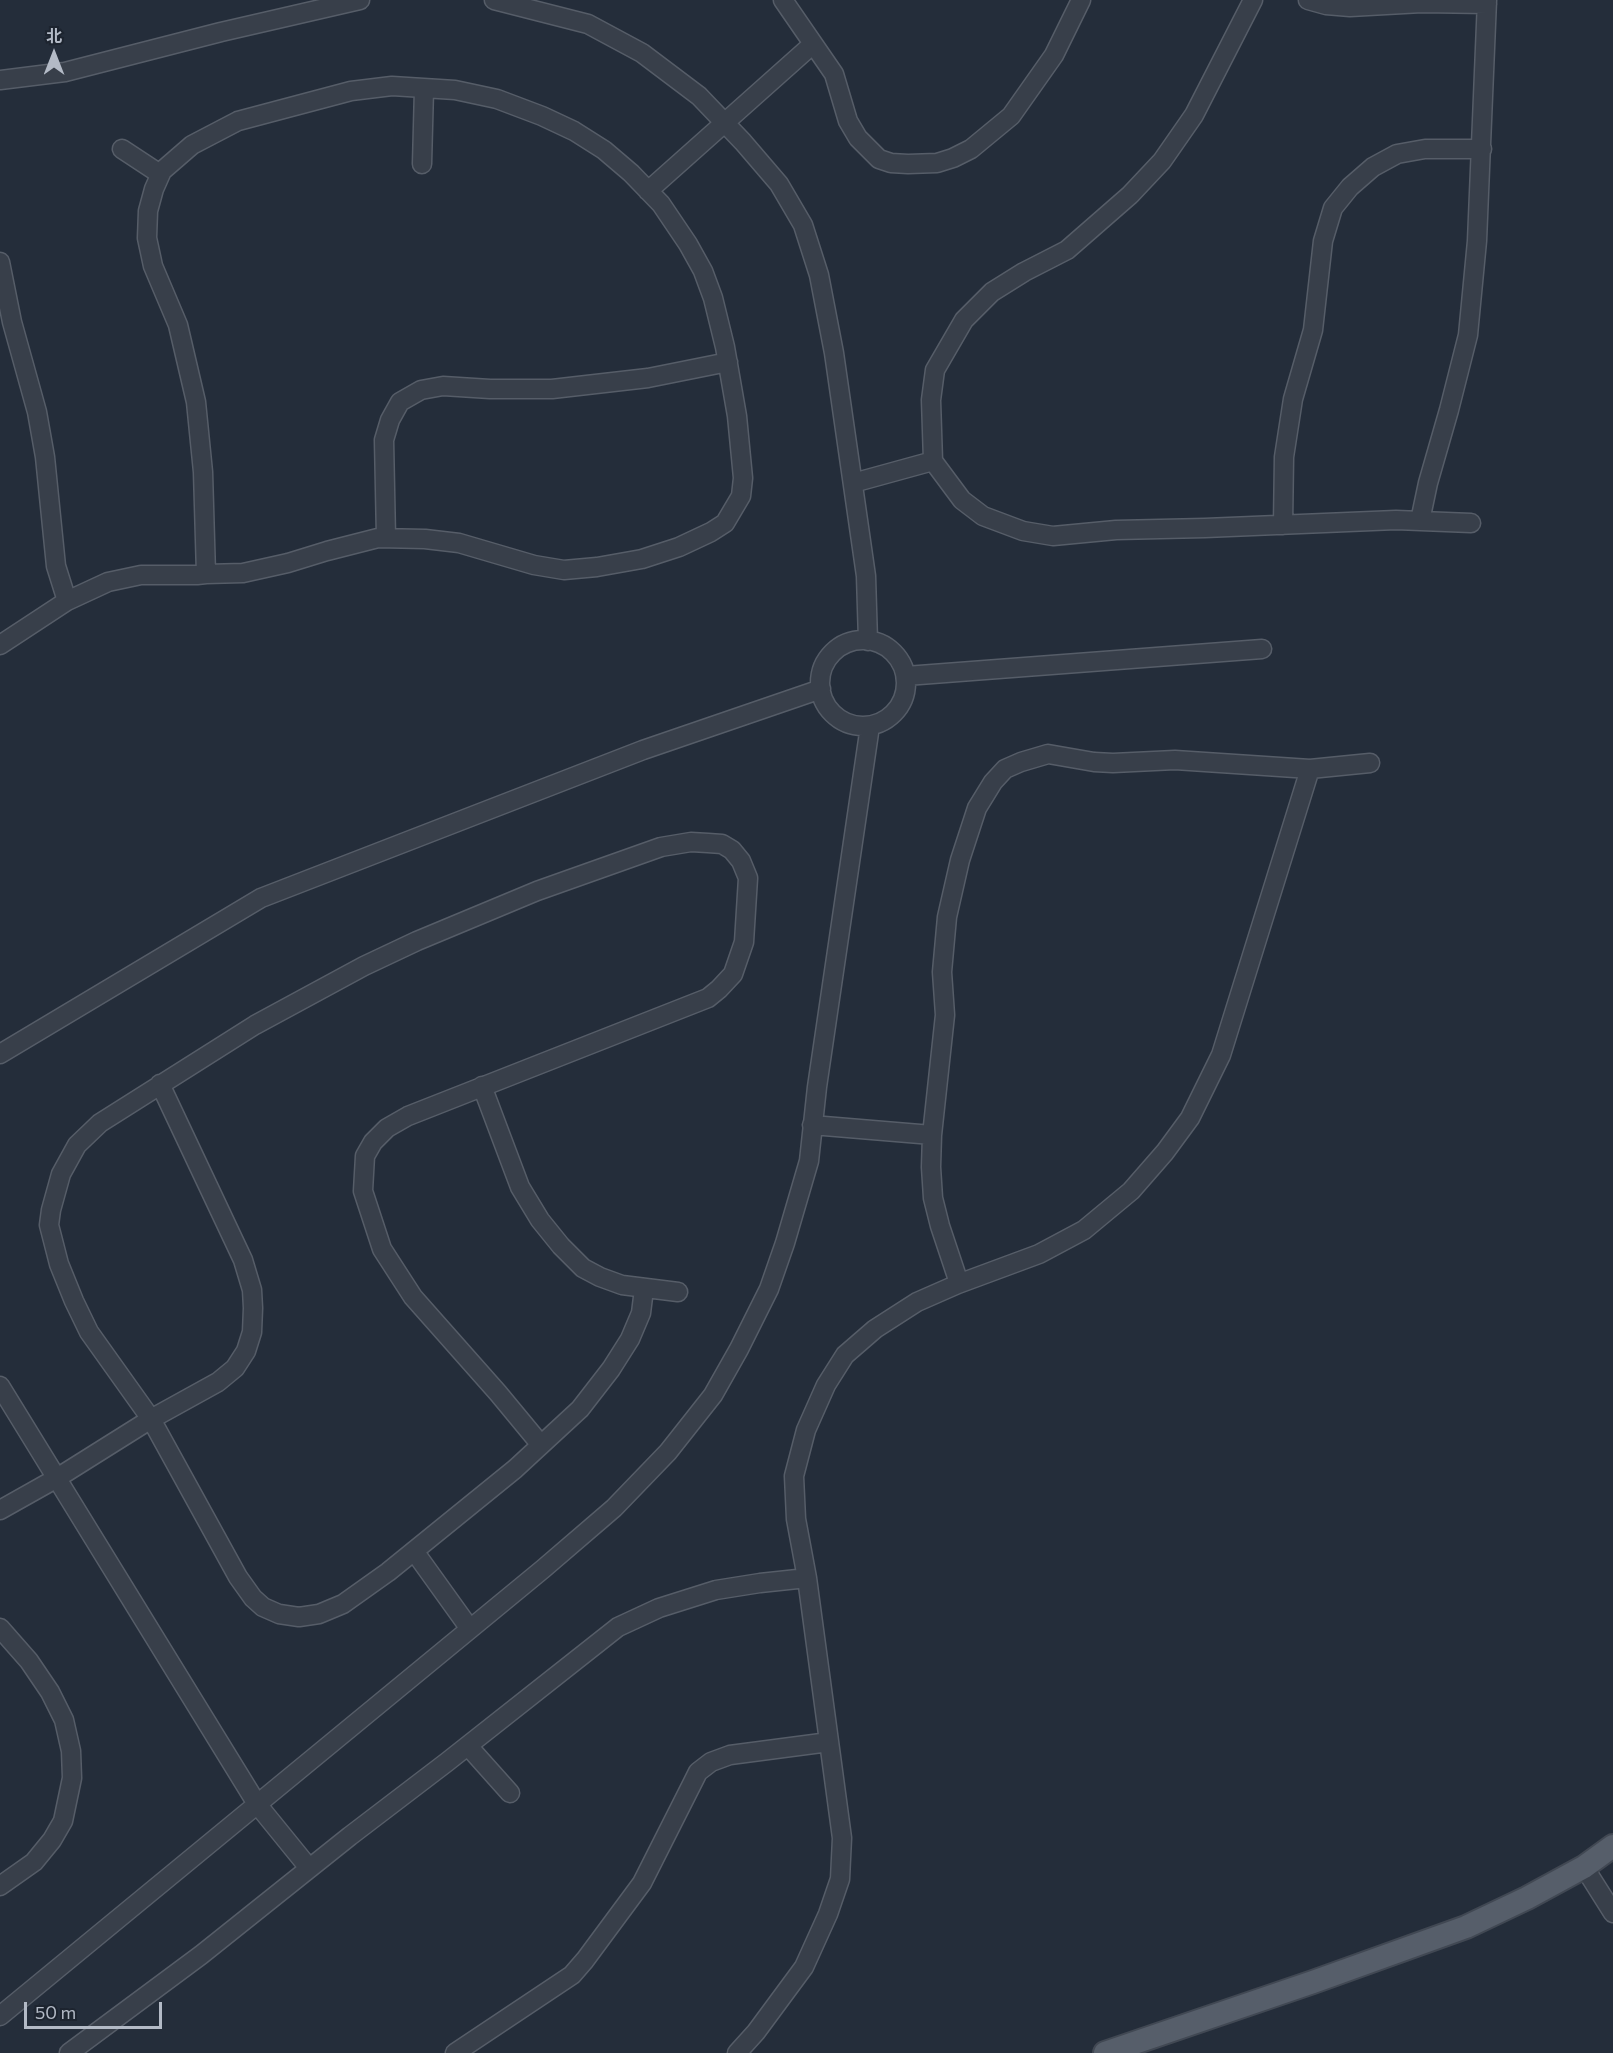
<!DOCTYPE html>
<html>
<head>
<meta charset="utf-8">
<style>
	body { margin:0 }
	#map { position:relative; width:1613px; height:2053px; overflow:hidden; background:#242d3a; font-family:Commissioner,"Noto Sans SC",sans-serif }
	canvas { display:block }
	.north { position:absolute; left:24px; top:24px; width:60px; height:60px; -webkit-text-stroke:4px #1d242f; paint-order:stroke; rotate:0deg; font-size:16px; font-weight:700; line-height:24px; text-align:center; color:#b3bac6 }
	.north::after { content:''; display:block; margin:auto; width:21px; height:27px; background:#b3bac6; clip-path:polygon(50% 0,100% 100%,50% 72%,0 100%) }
	.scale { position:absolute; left:24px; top:2002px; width:138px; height:27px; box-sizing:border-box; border:3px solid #b3bac6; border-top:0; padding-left:8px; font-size:18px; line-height:21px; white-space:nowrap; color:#b3bac6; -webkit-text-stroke:4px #1d242f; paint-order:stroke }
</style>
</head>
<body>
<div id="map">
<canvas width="1613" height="2053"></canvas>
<div class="north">北</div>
<div class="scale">50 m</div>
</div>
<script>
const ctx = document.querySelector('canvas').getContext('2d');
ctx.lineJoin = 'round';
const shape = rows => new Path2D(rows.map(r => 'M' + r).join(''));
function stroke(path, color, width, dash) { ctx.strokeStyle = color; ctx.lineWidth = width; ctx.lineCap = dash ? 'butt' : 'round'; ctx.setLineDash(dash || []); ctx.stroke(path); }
const minor = shape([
	[494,0,588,24,642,53,699,96,743,142,779,184,803,225,819,275,834,353,866,576,868,641],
	[783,0,834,74,848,121,858,138,879,159,891,163,908,164,937,163,953,158,971,149,1011,116,1054,55,1081,0],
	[1253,0,1194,115,1162,161,1130,195,1067,250,1024,272,992,292,964,320,935,370,931,400,933,461,962,500,983,516,1023,531,1053,536,1116,530,1205,528,1396,520,1471,523],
	[1308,0,1326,5,1350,7,1422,3,1487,4],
	[0,80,65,72,221,32,360,0],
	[122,149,160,174],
	[422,164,424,89],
	[648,191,813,44],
	[0,262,12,322,37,412,45,457,56,566,67,601],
	[853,483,933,461],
	[1420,521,1428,483,1449,410,1468,335,1477,241,1487,0],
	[1283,525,1284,457,1293,399,1313,330,1323,241,1333,208,1350,187,1373,167,1397,154,1425,149,1482,149],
	[386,538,384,440,390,420,400,402,421,390,443,386,490,389,552,389,648,378,728,362],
	'820 683a43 43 0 1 1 86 0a43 43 0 1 1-86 0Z',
	[0,645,67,601,108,582,141,575,197,575,206,574,243,573,288,563,327,551,378,538,425,539,459,543,534,565,564,570,597,567,642,559,679,547,711,532,725,523,741,496,743,478,737,416,725,347,713,298,703,271,688,244,661,204,631,173,604,150,574,131,542,116,497,99,455,90,392,86,351,91,238,121,192,145,162,171,154,189,148,211,147,238,153,266,178,325,196,402,203,472,206,574],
	[906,676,1262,649],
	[0,1054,261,898,643,750,821,689],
	[482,1086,520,1187,540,1220,561,1246,583,1268,600,1277,622,1285,678,1292],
	[812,1125,932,1135],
	[959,1283,940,1226,933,1198,931,1167,932,1135,945,1015,942,972,947,917,960,860,977,808,993,782,1005,769,1021,762,1048,754,1094,762,1113,763,1175,760,1310,769,1370,763],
	[0,1386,257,1804,309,1868],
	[541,1445,498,1393,413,1297,382,1249,363,1191,365,1156,373,1142,387,1128,408,1116,708,998,719,989,733,974,744,942,748,878,741,861,732,850,722,844,708,843,691,842,661,847,537,891,417,941,364,966,255,1025,100,1123,77,1145,61,1174,51,1210,49,1225,59,1264,74,1301,89,1332,151,1419,238,1577,253,1598,263,1607,279,1614,299,1617,319,1614,343,1604,388,1572,515,1469,580,1409,611,1369,630,1339,641,1313,644,1289],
	[0,1510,57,1478,151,1419,218,1382,235,1368,246,1351,252,1332,253,1308,252,1290,243,1260,160,1084],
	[414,1551,470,1629],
	[0,1628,29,1661,50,1692,64,1720,71,1751,72,1778,63,1821,52,1840,34,1862,0,1886],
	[468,1746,510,1793],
	[1584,1867,1613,1913],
	[0,2016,543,1569,614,1508,668,1452,713,1395,739,1349,769,1289,785,1243,809,1161,817,1087,870,726],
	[69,2053,201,1955,350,1836,447,1762,618,1627,659,1608,716,1590,760,1583,807,1578],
	[455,2053,572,1975,585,1960,642,1883,693,1782,698,1772,711,1762,730,1755,829,1742],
	[737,2053,756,2032,804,1967,828,1914,840,1879,842,1838,807,1578,796,1519,794,1476,806,1430,826,1385,845,1355,875,1329,917,1302,958,1284,1039,1254,1084,1230,1131,1191,1165,1152,1190,1118,1221,1055,1310,769]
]);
const major = shape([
	[1105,2053,1313,1982,1466,1927,1527,1898,1584,1867,1613,1846]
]);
stroke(minor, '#565d68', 21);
stroke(major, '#414853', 26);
stroke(minor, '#383f4a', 18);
stroke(major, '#565e6a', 22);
</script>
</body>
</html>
